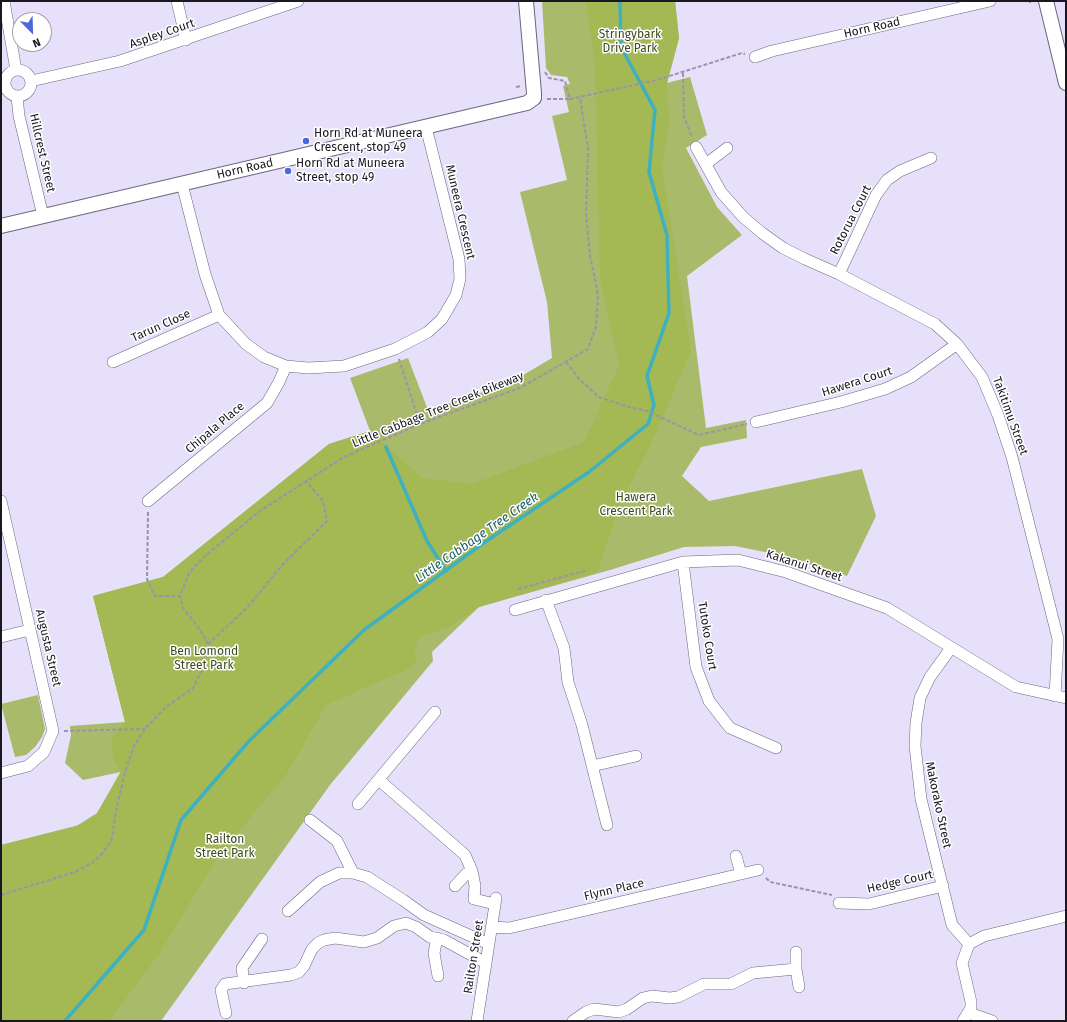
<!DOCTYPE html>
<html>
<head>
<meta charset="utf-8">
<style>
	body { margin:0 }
	#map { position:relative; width:1067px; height:1022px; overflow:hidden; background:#e7e0fa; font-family:"Fira Sans",sans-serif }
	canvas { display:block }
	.frame { position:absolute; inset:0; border:2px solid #1a1720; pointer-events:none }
	.north { position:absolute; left:12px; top:12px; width:40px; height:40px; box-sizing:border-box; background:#fff; border:1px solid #a3a2a6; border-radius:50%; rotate:157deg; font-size:11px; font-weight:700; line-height:16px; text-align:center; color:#1a1720 }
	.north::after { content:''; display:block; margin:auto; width:14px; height:18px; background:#4d67dc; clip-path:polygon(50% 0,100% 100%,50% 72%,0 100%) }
</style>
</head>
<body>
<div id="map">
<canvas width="1067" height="1022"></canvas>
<div class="frame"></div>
<div class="north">N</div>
</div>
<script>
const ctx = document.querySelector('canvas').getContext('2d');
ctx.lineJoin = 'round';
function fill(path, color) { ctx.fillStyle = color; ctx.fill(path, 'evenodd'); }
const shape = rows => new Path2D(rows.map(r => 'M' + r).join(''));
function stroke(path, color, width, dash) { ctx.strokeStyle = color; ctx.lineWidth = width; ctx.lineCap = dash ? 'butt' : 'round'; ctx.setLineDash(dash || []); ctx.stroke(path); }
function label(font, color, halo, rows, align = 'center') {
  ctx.font = font + ' "Fira Sans",sans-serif'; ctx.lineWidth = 3; ctx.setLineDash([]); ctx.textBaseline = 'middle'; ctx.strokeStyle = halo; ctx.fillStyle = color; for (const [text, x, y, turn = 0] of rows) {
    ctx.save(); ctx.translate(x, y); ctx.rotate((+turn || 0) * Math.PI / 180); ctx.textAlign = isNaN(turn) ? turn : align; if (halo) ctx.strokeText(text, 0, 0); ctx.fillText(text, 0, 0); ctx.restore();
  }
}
fill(shape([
	[542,1,675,1,679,38,667,83,690,77,707,135,686,148,717,207,742,235,687,276,706,428,746,420,747,438,701,447,682,476,709,501,862,469,876,516,847,576,780,555,735,546,684,547,610,570,479,607,432,652,433,661,330,785,161,1021,1,1021,1,845,110,817,121,772,83,780,65,763,71,735,70,726,125,722,93,596,163,577,329,444,370,431,350,378,408,358,428,410,508,384,552,358,547,302,520,192,567,180,552,116,569,112,563,86,570,84,567,77,551,75,546,68],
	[38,695,45,729,42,737,35,747,26,755,15,757,1,704]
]), '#a9bb6a');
fill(shape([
	[586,1,675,1,679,38,667,83,669,125,662,167,691,351,650,446,619,506,597,572,479,607,451,626,419,638,414,651,417,660,413,667,326,705,288,772,217,858,157,957,109,1021,1,1021,1,845,75,827,97,813,121,771,113,759,111,740,115,732,125,722,93,596,163,577,329,444,370,431,422,478,472,484,584,442,619,365,600,279,595,68]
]), '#a4b854');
stroke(shape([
	[386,447,427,541,446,571],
	[65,1021,144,930,181,820,249,741,364,630,485,542,589,472,648,424,654,405,647,376,669,313,667,235,649,172,655,110,621,47,620,1]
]), '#3eb1c0', 3.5);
const minor = shape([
	[4,1,16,70],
	[177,1,186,40],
	[755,57,772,51,990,1],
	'5 83a13 13 0 1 1 26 0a13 13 0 1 1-26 0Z',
	[31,81,120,61,298,1],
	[17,97,19,116,43,216],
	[696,147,721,192,743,217,762,233,783,248,805,259,839,274,935,324,957,344,982,377,998,415,1012,457,1058,639,1055,696],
	[706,164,727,148],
	[182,184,205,274,219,315,246,344,264,357,286,366,308,368,344,366,395,349,428,332,442,319,456,295,460,279,459,259,426,127],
	[839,274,876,195,887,180,900,171,931,158],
	[113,362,219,315],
	[756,422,841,402,885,389,911,377,957,344],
	[1,501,53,731,44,752,28,766,1,773],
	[148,501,267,403,279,382,286,366],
	[683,562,696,667,709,701,730,728,776,748],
	[546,600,564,648,568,682,582,725,607,825],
	[515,610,683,562,738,560,786,572,887,608,1016,687,1066,698],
	[1,637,30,630],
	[951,648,930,677,920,698,916,723,915,746,921,799,952,925,969,944],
	[592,766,636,756],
	[379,780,465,855,472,871,475,886,474,899,495,904],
	[358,804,435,712],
	[310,820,337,841,353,873],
	[736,856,741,874],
	[455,886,466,874,472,871],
	[839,903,869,904,943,886],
	[288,911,320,882,339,873,353,873,367,877,403,900,424,915,489,944],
	[492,927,509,928,758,870],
	[437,938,434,953,438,976],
	[796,952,796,969,799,987],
	[244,983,242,968,262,939],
	[226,1013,221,990,225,984,291,975,299,972,304,966,312,949,318,943,324,940,335,938,364,942,377,938,394,926,406,923,416,927,430,937,444,940,486,963],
	[969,1013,992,1021],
	[477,1021,496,898],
	[573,1021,586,1012,594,1009,619,1012,627,1009,643,998,652,996,670,998,678,997,704,984,731,984,753,973,796,969],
	[963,1021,971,1008,971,1002,962,963,969,944,984,936,1066,916]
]);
const tertiary = shape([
	[1046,1,1066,83],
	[1,226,527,103,534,98,534,93,526,1]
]);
stroke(minor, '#6c667d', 12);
stroke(tertiary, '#6c667d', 16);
stroke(shape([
	[1030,1,1030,3],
	[545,72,549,78,565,81,570,99,657,80,742,53,745,54],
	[683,73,684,117,692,137],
	[516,87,521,86],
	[547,99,570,99],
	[399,359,420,424],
	[566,362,580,380,599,397,625,406,647,411,699,435,747,424],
	[148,512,147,579,155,596,180,596],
	[518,589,588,570],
	[208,644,246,609,284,563,327,521,323,501,306,481],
	[64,731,145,729],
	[766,878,770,882,832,895],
	[1,895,75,872,92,863,103,853,112,839,116,810,126,769,134,746,145,729,166,707,193,688,204,665,208,644,201,631,183,608,180,596,189,573,206,555,260,511,344,457,420,424,522,387,588,349,596,327,598,295,590,255,586,214,588,149,580,97]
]), '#9a94a8', 2, [4, 2]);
stroke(minor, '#fff', 11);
stroke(tertiary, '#fff', 14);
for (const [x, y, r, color] of [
	[306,141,4,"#4d67dc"],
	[288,171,4,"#4d67dc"]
]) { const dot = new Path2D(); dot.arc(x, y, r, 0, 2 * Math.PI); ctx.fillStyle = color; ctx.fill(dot); stroke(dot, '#fff', 1.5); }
label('12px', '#1a1720', '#fff', [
	["Horn Road",872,28,-13],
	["Aspley Court",162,34,-19],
	["Hillcrest Street",42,153,77],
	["Horn Road",245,169,-13],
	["Muneera Crescent",460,212,77],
	["Rotorua Court",851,220,-63],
	["Tarun Close",161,326,-24],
	["Hawera Court",857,382,-18],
	["Little Cabbage Tree Creek Bikeway",438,410,-22],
	["Takitimu Street",1010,416,70],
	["Chipala Place",215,428,-40],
	["Kakanui Street",804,566,18],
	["Tutoko Court",707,636,81],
	["Augusta Street",48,648,77],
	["Makorako Street",938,805,78],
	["Hedge Court",900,882,-13],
	["Flynn Place",614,890,-13],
	["Railton Street",474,957,-81]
]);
label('12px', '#40491f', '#fff', [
	["Stringybark",630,35],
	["Drive Park",630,49],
	["Hawera",636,498],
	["Crescent Park",636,512],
	["Ben Lomond",204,652],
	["Street Park",204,666],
	["Railton",225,840],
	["Street Park",225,854]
]);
label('12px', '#1a1720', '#fff', [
	["Horn Rd at Muneera",314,134],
	["Crescent, stop 49",314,148],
	["Horn Rd at Muneera",296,164],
	["Street, stop 49",296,178]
], 'left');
label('italic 13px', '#1f5e66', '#fff', [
	["Little Cabbage Tree Creek",477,538,-35]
]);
</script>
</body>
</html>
